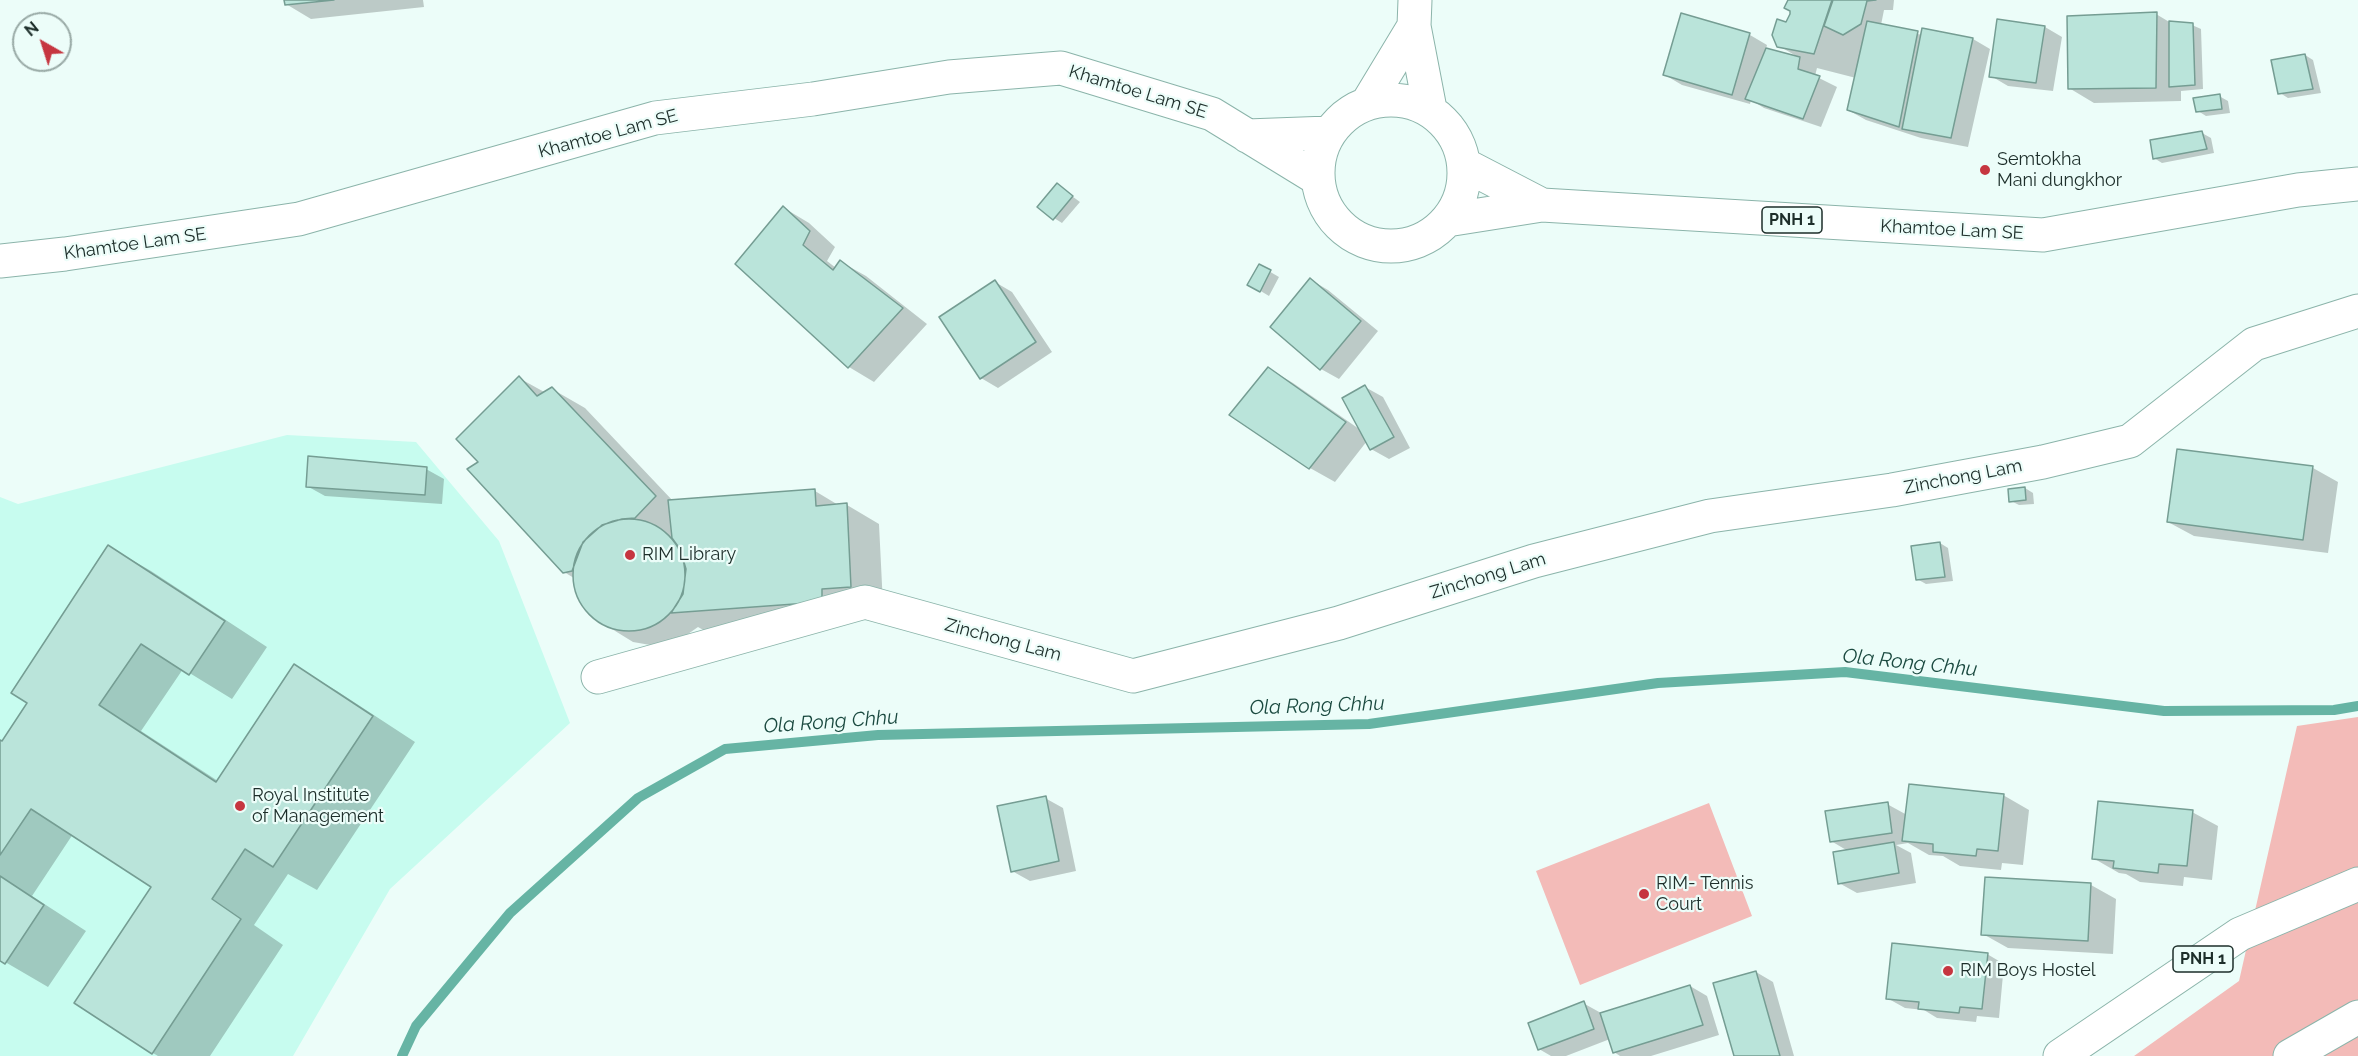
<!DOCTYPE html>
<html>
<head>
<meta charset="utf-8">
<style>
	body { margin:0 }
	#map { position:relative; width:2358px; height:1056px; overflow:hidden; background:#ecfdf9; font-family:Raleway,sans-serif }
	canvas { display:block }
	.north { position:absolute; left:12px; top:12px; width:60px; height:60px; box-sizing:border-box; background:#ecfdf9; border:2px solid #99aaa6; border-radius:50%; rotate:321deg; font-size:16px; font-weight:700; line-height:24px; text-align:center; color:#1d2e2a }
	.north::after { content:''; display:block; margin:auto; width:21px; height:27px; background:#c63640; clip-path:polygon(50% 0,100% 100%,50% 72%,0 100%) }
</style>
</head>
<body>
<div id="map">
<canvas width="2358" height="1056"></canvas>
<div class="north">N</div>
</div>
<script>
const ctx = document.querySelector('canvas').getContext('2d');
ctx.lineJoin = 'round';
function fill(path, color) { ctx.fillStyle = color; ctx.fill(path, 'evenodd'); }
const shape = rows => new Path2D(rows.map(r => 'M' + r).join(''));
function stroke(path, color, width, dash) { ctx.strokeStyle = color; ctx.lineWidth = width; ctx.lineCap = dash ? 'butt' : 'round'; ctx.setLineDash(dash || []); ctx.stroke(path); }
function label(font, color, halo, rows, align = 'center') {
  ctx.font = font + ' Raleway,sans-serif'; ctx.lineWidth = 4.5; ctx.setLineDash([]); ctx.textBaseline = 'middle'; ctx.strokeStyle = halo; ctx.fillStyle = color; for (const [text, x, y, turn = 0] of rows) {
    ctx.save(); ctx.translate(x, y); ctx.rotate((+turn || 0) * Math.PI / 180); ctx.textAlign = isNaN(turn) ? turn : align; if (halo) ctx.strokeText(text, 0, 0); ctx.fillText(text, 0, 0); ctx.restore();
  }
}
fill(shape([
	[287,435,416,442,499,541,570,723,390,889,293,1056,0,1056,0,497,18,504]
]), '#c7fcef');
fill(shape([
	[2358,717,2358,1056,2134,1056,2239,981,2297,726],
	[1709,803,1752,916,1580,985,1536,871]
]), '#f3bbb8');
fill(shape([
	[286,0,423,0,424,7,311,19,286,4],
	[1790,0,1894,0,1893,10,1884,10,1881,25,1922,35,1924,29,1973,39,1990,49,1968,147,1921,138,1866,120,1848,110,1856,78,1817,68,1815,76,1837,87,1821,127,1764,108,1751,100,1750,104,1682,85,1665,75,1682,15,1750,35,1767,45,1766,49,1798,57,1779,46,1792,15],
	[2156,14,2171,23,2192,25,2201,29,2203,89,2181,91,2181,101,2094,103,2069,88],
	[2045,27,2062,37,2053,91,2008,86,1991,76],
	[2305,55,2313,60,2321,93,2288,98,2280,93],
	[2219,96,2228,101,2230,113,2206,116,2198,111],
	[2202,133,2211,138,2214,153,2162,163,2154,158],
	[1057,185,1080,202,1062,223,1054,218],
	[784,208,809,223,835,247,827,261,836,268,841,262,866,276,927,324,874,382,849,367],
	[1260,266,1279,277,1269,296,1249,284],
	[1311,280,1328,290,1378,331,1339,379,1321,369,1272,327],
	[995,282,1012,292,1052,352,998,388,981,378],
	[1268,368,1293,383,1362,431,1365,387,1383,397,1410,448,1389,459,1371,449,1367,441,1335,482,1310,468],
	[519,378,546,393,552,389,585,408,673,501,815,491,840,506,847,505,879,524,883,605,705,631,698,627,678,641,656,646,633,642,607,626,588,613,576,594,574,578,564,572,480,462],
	[2313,468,2338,482,2328,553,2194,536,2168,522],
	[426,469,444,479,442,504,325,496,307,486],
	[2025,488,2033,493,2034,504,2019,505,2011,501],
	[1940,543,1948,548,1953,581,1926,584,1917,579],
	[109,547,151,571,267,647,232,699,183,669,141,731,218,781,294,666,337,691,415,742,317,890,288,874,254,925,283,945,210,1056,158,1056,153,1053,153,887,73,834,32,896,86,931,48,987,0,959,0,740,3,742,29,703],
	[2003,795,2029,810,2023,865,2002,863,2001,870,1960,866,1943,856,1929,855,1908,843,1896,845,1911,853,1916,883,1857,893,1839,883,1848,851,1831,841,1887,804,1907,815],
	[1045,798,1063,808,1076,871,1030,881,1012,871],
	[2192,812,2218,826,2212,880,2184,877,2183,886,2140,882,2126,874,2119,873,2093,858],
	[2091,885,2116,899,2113,954,2008,948,1983,934],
	[1987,954,2004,964,1999,1018,1977,1016,1976,1022,1937,1018,1924,1010,1905,1008,1887,998],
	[1756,972,1773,982,1794,1056,1735,1056],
	[1690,986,1707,996,1719,1035,1651,1056,1620,1056,1614,1052,1610,1039,1566,1056,1551,1056,1539,1049,1583,1003,1601,1013]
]), '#0003');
stroke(shape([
	[402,1056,416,1026,510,913,638,798,725,749,878,735,1369,724,1658,683,1845,672,2164,711,2334,710,2358,706]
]), '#66b4a4', 10);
const building = shape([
	[284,0,334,0,285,5,284,0],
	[1788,0,1832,0,1814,54,1777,47,1772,35,1777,19,1786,22,1790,14,1790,11,1784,8,1788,0],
	[1833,0,1876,0,1867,1,1861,24,1843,35,1824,26,1833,0],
	[2157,12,2156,88,2068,89,2067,16,2157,12],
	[1681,13,1750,33,1732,95,1663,75,1681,13],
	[1997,19,2045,26,2036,83,1989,77,1997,19],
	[1867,21,1918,31,1899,127,1847,110,1867,21],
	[2169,21,2193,23,2195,85,2169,87,2169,21],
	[1922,28,1973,38,1951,138,1902,129,1922,28],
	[1766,48,1800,57,1798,69,1820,76,1803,119,1745,99,1766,48],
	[2305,54,2313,89,2278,94,2271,60,2305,54],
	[2220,94,2222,109,2196,112,2193,98,2220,94],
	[2202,131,2207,149,2153,159,2150,140,2202,131],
	[1057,183,1073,196,1053,220,1037,207,1057,183],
	[783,206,810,231,803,245,833,270,840,260,903,308,848,368,735,264,783,206],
	[1259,264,1271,270,1260,292,1247,285,1259,264],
	[1310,278,1361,321,1320,370,1270,327,1310,278],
	[995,280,1036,342,980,379,939,317,995,280],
	[1268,367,1346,422,1309,469,1229,415,1268,367],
	[519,376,537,396,552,387,656,496,635,518,622,519,602,525,583,542,572,571,563,573,467,469,478,462,456,439,519,376],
	[1365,385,1394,437,1370,450,1342,398,1365,385],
	[2177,449,2313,466,2303,540,2167,522,2177,449],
	[308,456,427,467,425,495,306,487,308,456],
	[2025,487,2026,500,2009,502,2008,489,2025,487],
	[815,489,816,506,847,503,851,587,822,589,822,602,671,613,683,594,686,569,680,549,672,538,668,500,815,489],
	'573 575a56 56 0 1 1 112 0a56 56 0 1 1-112 0Z',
	[1940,542,1945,577,1916,580,1911,546,1940,542],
	[108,545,225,621,189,675,141,644,99,705,216,782,294,664,373,716,273,867,245,849,212,899,241,919,152,1054,74,1003,151,887,31,809,0,855,0,740,2,741,27,703,11,693,108,545],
	[1909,784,2004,794,1998,851,1977,849,1976,856,1933,852,1933,844,1902,841,1909,784],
	[1046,796,1059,861,1011,872,997,806,1046,796],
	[2098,801,2193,810,2187,866,2159,864,2158,873,2113,868,2114,861,2092,859,2098,801],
	[1888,802,1892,833,1830,842,1825,811,1888,802],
	[1894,842,1899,873,1838,884,1833,852,1894,842],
	[0,876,44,905,5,964,0,961,0,876],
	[1985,877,2091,883,2088,941,1981,935,1985,877],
	[1892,943,1988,953,1982,1009,1960,1007,1959,1013,1918,1009,1919,1002,1886,999,1892,943],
	[1756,971,1780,1056,1734,1056,1713,983,1756,971],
	[1690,985,1703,1025,1613,1053,1600,1013,1690,985],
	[1584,1001,1594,1029,1538,1050,1528,1023,1584,1001]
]);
fill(building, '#bae4da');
stroke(building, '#759d93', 1.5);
const minor = shape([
	[598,677,865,602,1133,676,1339,623,1534,561,1710,516,1892,490,2043,462,2130,441,2254,344,2358,311],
	[2290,1056,2358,1017]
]);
const major = shape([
	[1415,0,1414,26,1430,109],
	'1318 173a73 73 0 1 1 146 0a73 73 0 1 1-146 0Z',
	[1368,102,1414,26],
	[1247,136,1329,133],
	[1465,165,1542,205],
	[1447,220,1542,205,2043,235,2298,190,2358,184],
	[0,261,65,254,299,219,655,118,813,99,949,77,1061,68,1212,114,1318,179],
	[2060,1056,2240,934,2358,884]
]);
stroke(minor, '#8bb4aa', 35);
stroke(major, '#8bb4aa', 35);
stroke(minor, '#fff', 33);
stroke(major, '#fff', 33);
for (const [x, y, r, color] of [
	[1985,170,6,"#c63640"],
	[630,555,6,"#c63640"],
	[240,806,6,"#c63640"],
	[1644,894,6,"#c63640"],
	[1948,971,6,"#c63640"]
]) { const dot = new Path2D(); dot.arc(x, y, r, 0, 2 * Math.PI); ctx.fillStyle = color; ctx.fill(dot); stroke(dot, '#ecfdf9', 2); }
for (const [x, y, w] of [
	[1792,220,60],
	[2203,959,60]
]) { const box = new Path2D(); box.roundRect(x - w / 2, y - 13, w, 26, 4.5); ctx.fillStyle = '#ecfdf9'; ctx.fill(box); stroke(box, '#1d2e2a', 1.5); }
label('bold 16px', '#1d2e2a', null, [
	["PNH 1",1792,220],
	["PNH 1",2203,959]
]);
label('18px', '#1d2e2a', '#ecfdf9', [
	["Khamtoe Lam SE",1138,92,17],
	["Khamtoe Lam SE",608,134,-15],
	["Khamtoe Lam SE",1952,230,3],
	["Khamtoe Lam SE",135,244,-8],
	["Zinchong Lam",1963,477,-11],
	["Zinchong Lam",1488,576,-17],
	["Zinchong Lam",1003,640,15]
]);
label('18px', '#1d2e2a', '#ecfdf9', [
	["Semtokha",1997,160],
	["Mani dungkhor",1997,181],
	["RIM Library",642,555],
	["Royal Institute",252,796],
	["of Management",252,817],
	["RIM- Tennis",1656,884],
	["Court",1656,905],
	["RIM Boys Hostel",1960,971]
], 'left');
label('italic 20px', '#1b4a40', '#ecfdf9', [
	["Ola Rong Chhu",1910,663,6],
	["Ola Rong Chhu",1317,706,-2],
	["Ola Rong Chhu",831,722,-4]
]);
</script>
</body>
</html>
